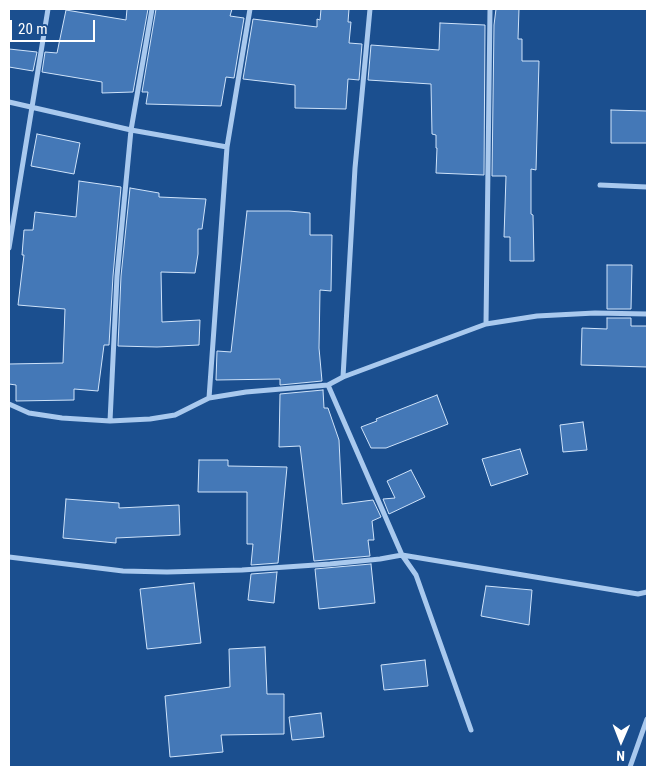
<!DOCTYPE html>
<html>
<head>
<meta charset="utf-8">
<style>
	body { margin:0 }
	#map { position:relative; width:656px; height:776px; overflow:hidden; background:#1b4f8f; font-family:"Roboto Condensed",sans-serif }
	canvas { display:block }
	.frame { position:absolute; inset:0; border:10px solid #fff; pointer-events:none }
	.north { position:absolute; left:596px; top:716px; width:50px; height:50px; -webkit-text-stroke:4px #1b4f8f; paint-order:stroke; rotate:181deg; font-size:14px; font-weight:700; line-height:20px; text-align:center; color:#fff }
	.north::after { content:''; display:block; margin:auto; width:18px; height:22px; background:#fff; clip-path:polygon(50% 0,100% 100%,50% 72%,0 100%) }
	.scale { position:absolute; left:10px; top:20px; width:85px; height:22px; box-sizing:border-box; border:2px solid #fff; border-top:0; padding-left:6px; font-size:15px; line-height:18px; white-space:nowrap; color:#fff; -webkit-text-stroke:4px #1b4f8f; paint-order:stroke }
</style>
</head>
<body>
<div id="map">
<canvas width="656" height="776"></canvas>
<div class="frame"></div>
<div class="north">N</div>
<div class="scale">20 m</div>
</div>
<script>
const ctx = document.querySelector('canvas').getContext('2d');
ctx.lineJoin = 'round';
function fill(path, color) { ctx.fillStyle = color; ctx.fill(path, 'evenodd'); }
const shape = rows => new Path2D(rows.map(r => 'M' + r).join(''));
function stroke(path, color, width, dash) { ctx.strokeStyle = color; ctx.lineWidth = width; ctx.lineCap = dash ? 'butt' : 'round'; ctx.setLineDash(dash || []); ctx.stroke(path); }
const building = shape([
	[127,9,148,9,133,92,102,93,102,82,42,72,45,52,57,53,66,10,126,20,127,9],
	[156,9,232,9,230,16,244,18,234,78,226,77,221,106,146,104,148,92,142,92,156,9],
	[321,9,349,9,348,22,351,22,349,43,362,44,359,80,348,79,346,109,295,108,295,85,243,79,253,19,317,27,317,19,320,20,321,9],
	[496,9,519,9,518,39,522,39,522,61,539,61,536,170,531,169,531,214,533,215,534,261,510,261,510,237,504,237,506,176,492,176,494,25,496,9],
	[440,23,485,25,484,175,436,173,437,148,436,148,436,135,432,134,431,84,368,80,371,45,439,50,440,23],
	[9,49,37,52,33,71,9,67,9,49],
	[611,110,647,111,647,143,611,143,611,110],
	[37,134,80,143,74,174,31,166,37,134],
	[79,181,121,187,113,276,109,345,104,345,98,391,74,389,74,400,16,401,16,385,9,384,9,364,63,363,65,309,18,305,24,255,22,255,24,230,33,230,35,212,76,217,79,181],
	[130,188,159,193,159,197,206,199,202,229,198,229,198,254,195,273,161,272,162,322,200,320,199,345,157,347,118,346,121,276,130,188],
	[247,211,289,211,310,213,310,235,332,235,331,291,320,290,319,348,322,381,280,385,280,379,216,380,217,351,231,352,247,211],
	[607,265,632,265,631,309,607,309,607,265],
	[607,318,631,318,631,326,647,326,647,367,581,365,582,328,607,329,607,318],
	[323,390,324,408,328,408,339,440,342,504,373,500,381,517,372,521,374,540,368,540,370,556,314,561,300,446,279,447,280,394,323,390],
	[437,395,448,424,386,448,371,448,361,427,377,421,376,419,437,395],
	[583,422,587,450,563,452,560,425,583,422],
	[520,449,528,474,491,486,482,459,520,449],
	[199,460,228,460,228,466,287,467,278,563,251,565,253,544,247,544,247,492,198,492,199,460],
	[411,470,425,497,389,514,383,499,395,498,387,481,411,470],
	[66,499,119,503,119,508,179,505,180,535,116,538,116,543,63,538,66,499],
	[371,564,375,603,319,609,315,569,371,564],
	[277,572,274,603,248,600,251,574,277,572],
	[194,583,201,643,147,649,140,589,194,583],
	[486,586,532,590,529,625,481,616,486,586],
	[265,647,267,694,284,694,284,734,221,735,223,752,170,757,165,696,230,687,229,649,265,647],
	[425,660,428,686,384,690,381,665,425,660],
	[321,713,324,737,292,740,289,717,321,713]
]);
fill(building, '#4478b7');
stroke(building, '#cfe3fa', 1);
stroke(shape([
	[9,102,131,130,227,147],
	[600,185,647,187],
	[9,248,48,9],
	[486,324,490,9],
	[343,377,355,168,370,9],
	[328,385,402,555,416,575,471,730],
	[209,398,227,147,250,9],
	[9,404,29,413,62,418,110,421,150,419,175,415,209,398,246,392,328,385,343,377,486,324,537,316,595,313,647,314],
	[110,421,117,276,131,130,152,9],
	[9,557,123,571,167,572,242,570,330,564,380,559,402,555,638,594,647,592],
	[630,767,647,719]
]), '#a9c9ee', 5);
</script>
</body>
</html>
